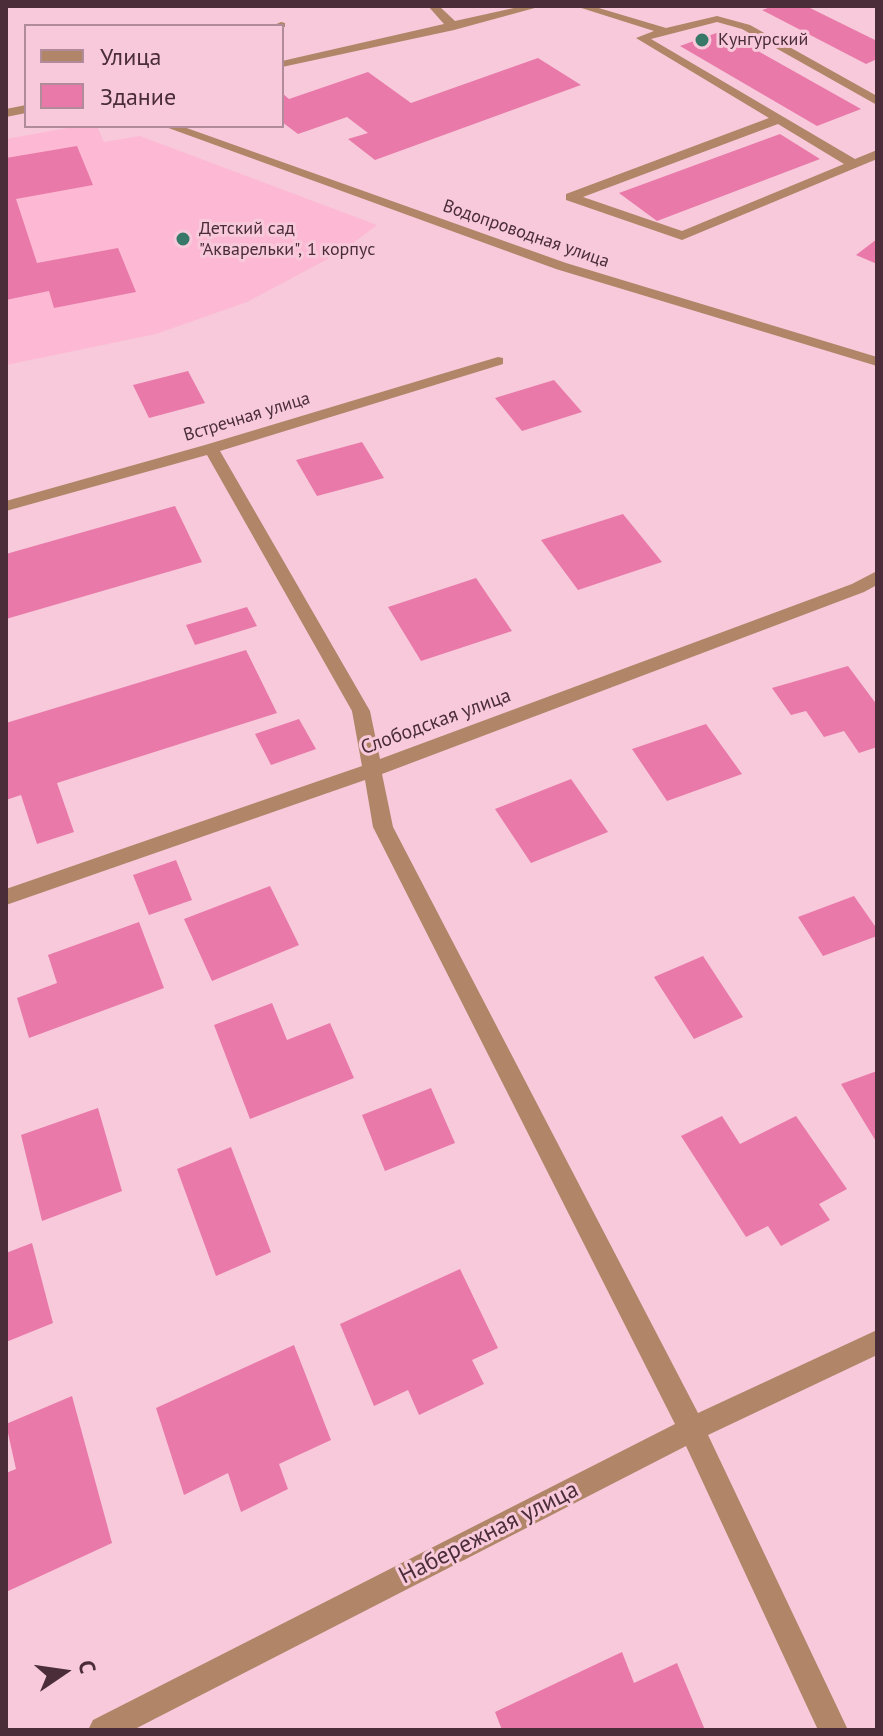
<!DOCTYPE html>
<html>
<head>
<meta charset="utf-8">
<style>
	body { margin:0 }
	#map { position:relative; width:883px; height:1736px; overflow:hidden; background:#f7c9da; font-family:"PT Sans",sans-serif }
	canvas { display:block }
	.frame { position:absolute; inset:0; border:8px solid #4b2d39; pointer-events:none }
	.legend { position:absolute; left:24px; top:24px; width:260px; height:104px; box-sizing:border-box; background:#f7c9da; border:2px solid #b28b9a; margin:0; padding:10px 14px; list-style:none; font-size:24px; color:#4b2d39 }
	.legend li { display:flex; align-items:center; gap:16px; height:40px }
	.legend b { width:40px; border:2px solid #b28b9a }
	.north { position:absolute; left:24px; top:1632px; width:80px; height:80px; -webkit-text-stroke:6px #f7c9da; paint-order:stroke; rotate:77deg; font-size:22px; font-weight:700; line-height:32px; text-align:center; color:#4b2d39 }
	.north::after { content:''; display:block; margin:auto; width:28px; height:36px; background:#4b2d39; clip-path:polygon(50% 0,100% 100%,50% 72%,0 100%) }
</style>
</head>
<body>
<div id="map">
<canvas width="883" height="1736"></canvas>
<div class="frame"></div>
<ul class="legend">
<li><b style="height:10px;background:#b08568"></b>Улица</li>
<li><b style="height:22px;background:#e979a9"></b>Здание</li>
</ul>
<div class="north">С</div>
</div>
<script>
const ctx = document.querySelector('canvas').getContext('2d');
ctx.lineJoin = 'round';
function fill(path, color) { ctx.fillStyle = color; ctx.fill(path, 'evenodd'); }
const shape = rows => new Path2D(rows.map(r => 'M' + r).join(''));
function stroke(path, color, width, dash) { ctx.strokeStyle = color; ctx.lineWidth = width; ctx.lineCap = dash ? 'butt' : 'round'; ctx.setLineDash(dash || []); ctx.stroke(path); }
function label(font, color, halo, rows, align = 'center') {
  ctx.font = font + ' "PT Sans",sans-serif'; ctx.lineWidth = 6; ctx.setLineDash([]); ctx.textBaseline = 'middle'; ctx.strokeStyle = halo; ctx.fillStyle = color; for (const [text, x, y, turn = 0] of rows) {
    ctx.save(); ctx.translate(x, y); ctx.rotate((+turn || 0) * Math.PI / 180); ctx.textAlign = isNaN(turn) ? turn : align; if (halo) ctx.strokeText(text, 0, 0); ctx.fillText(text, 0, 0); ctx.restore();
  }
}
fill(shape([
	[79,126,97,126,104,142,140,136,377,225,341,252,247,302,156,334,6,365,6,139]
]), '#fdb9d3');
fill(shape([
	[774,6,806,6,877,41,877,59,866,64,762,10],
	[722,31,733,37,861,109,817,126,680,46],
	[538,58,581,85,375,160,348,139,368,133,347,117,298,134,282,122,282,93,289,99,368,72,411,103],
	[780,134,820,159,657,221,619,193],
	[77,146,93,185,16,199,37,263,118,248,136,292,54,308,49,291,6,300,6,158],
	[877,239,877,264,856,255],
	[188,371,205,403,149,418,133,385],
	[554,380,582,412,522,431,495,398],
	[362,442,384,478,317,496,296,460],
	[175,506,202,562,6,619,6,554],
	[623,514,662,562,578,590,541,540],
	[476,578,512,631,421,661,388,607],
	[247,607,257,626,195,645,186,625],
	[246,650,277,713,57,783,74,832,37,844,21,795,6,800,6,723],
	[848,666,877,705,877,747,859,753,844,731,824,737,806,711,791,715,772,688],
	[299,719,316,749,271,765,255,734],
	[706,724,742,774,667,801,632,749],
	[571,779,608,832,531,863,495,809],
	[176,860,192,900,149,915,133,875],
	[270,886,299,945,212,981,184,919],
	[854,896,877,929,877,936,823,956,798,917],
	[139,922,164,988,29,1038,17,998,57,983,48,955],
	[703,956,743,1017,694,1039,654,977],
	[272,1003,287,1040,330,1023,354,1078,250,1119,214,1025],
	[877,1071,877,1143,841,1084],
	[431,1088,455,1143,385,1171,362,1115],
	[98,1108,122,1191,42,1221,21,1135],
	[722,1116,740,1144,796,1116,847,1189,819,1204,830,1220,781,1246,768,1226,746,1237,681,1136],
	[231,1147,271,1252,216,1276,177,1169],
	[32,1243,53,1323,6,1342,6,1253],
	[460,1269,498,1348,472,1360,484,1384,419,1415,408,1390,374,1406,340,1324],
	[294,1345,331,1440,279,1464,288,1489,241,1512,228,1473,184,1495,156,1408],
	[72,1396,112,1543,6,1592,6,1473,16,1469,6,1424],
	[622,1652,634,1683,677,1663,705,1730,502,1730,495,1712]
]), '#e979a9');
fill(shape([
	[428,6,439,6,455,21,523,6,542,6,454,30,282,67,282,61,444,24,428,6],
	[575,6,592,6,666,28,717,16,750,25,877,96,877,105,742,29,717,22,651,39,855,159,877,150,877,159,682,240,566,200,566,194,769,118,636,38,654,31,575,6],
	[778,124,844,164,682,231,583,197,778,124],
	[281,22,285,23,285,27,272,26,281,22],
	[26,105,26,113,6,117,6,109,26,105],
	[163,126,181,126,566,263,877,357,877,366,556,269,163,126],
	[498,357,503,358,503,364,220,451,370,711,380,759,852,584,877,571,877,585,864,592,382,774,393,827,698,1413,877,1330,877,1355,708,1435,848,1730,818,1730,686,1446,133,1730,88,1730,93,1720,675,1424,373,827,365,780,6,905,6,889,362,766,352,711,207,455,6,511,6,501,205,445,498,357]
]), '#b08568');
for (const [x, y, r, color] of [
	[702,40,8,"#377868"],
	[183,239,8,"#377868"]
]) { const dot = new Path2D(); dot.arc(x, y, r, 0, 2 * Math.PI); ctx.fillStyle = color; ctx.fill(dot); stroke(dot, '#f7c9da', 3); }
label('18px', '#4b2d39', '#f7c9da', [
	["Кунгурский",718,40],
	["Детский сад",199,229],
	["\"Акварельки\", 1 корпус",199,250]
], 'left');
label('18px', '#4b2d39', '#f7c9da', [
	["Водопроводная улица",526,234,19],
	["Встречная улица",247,417,-17]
]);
label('20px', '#4b2d39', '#f7c9da', [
	["Слободская улица",436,722,-20]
]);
label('24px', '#4b2d39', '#f7c9da', [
	["Набережная улица",489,1533,-27]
]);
</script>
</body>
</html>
